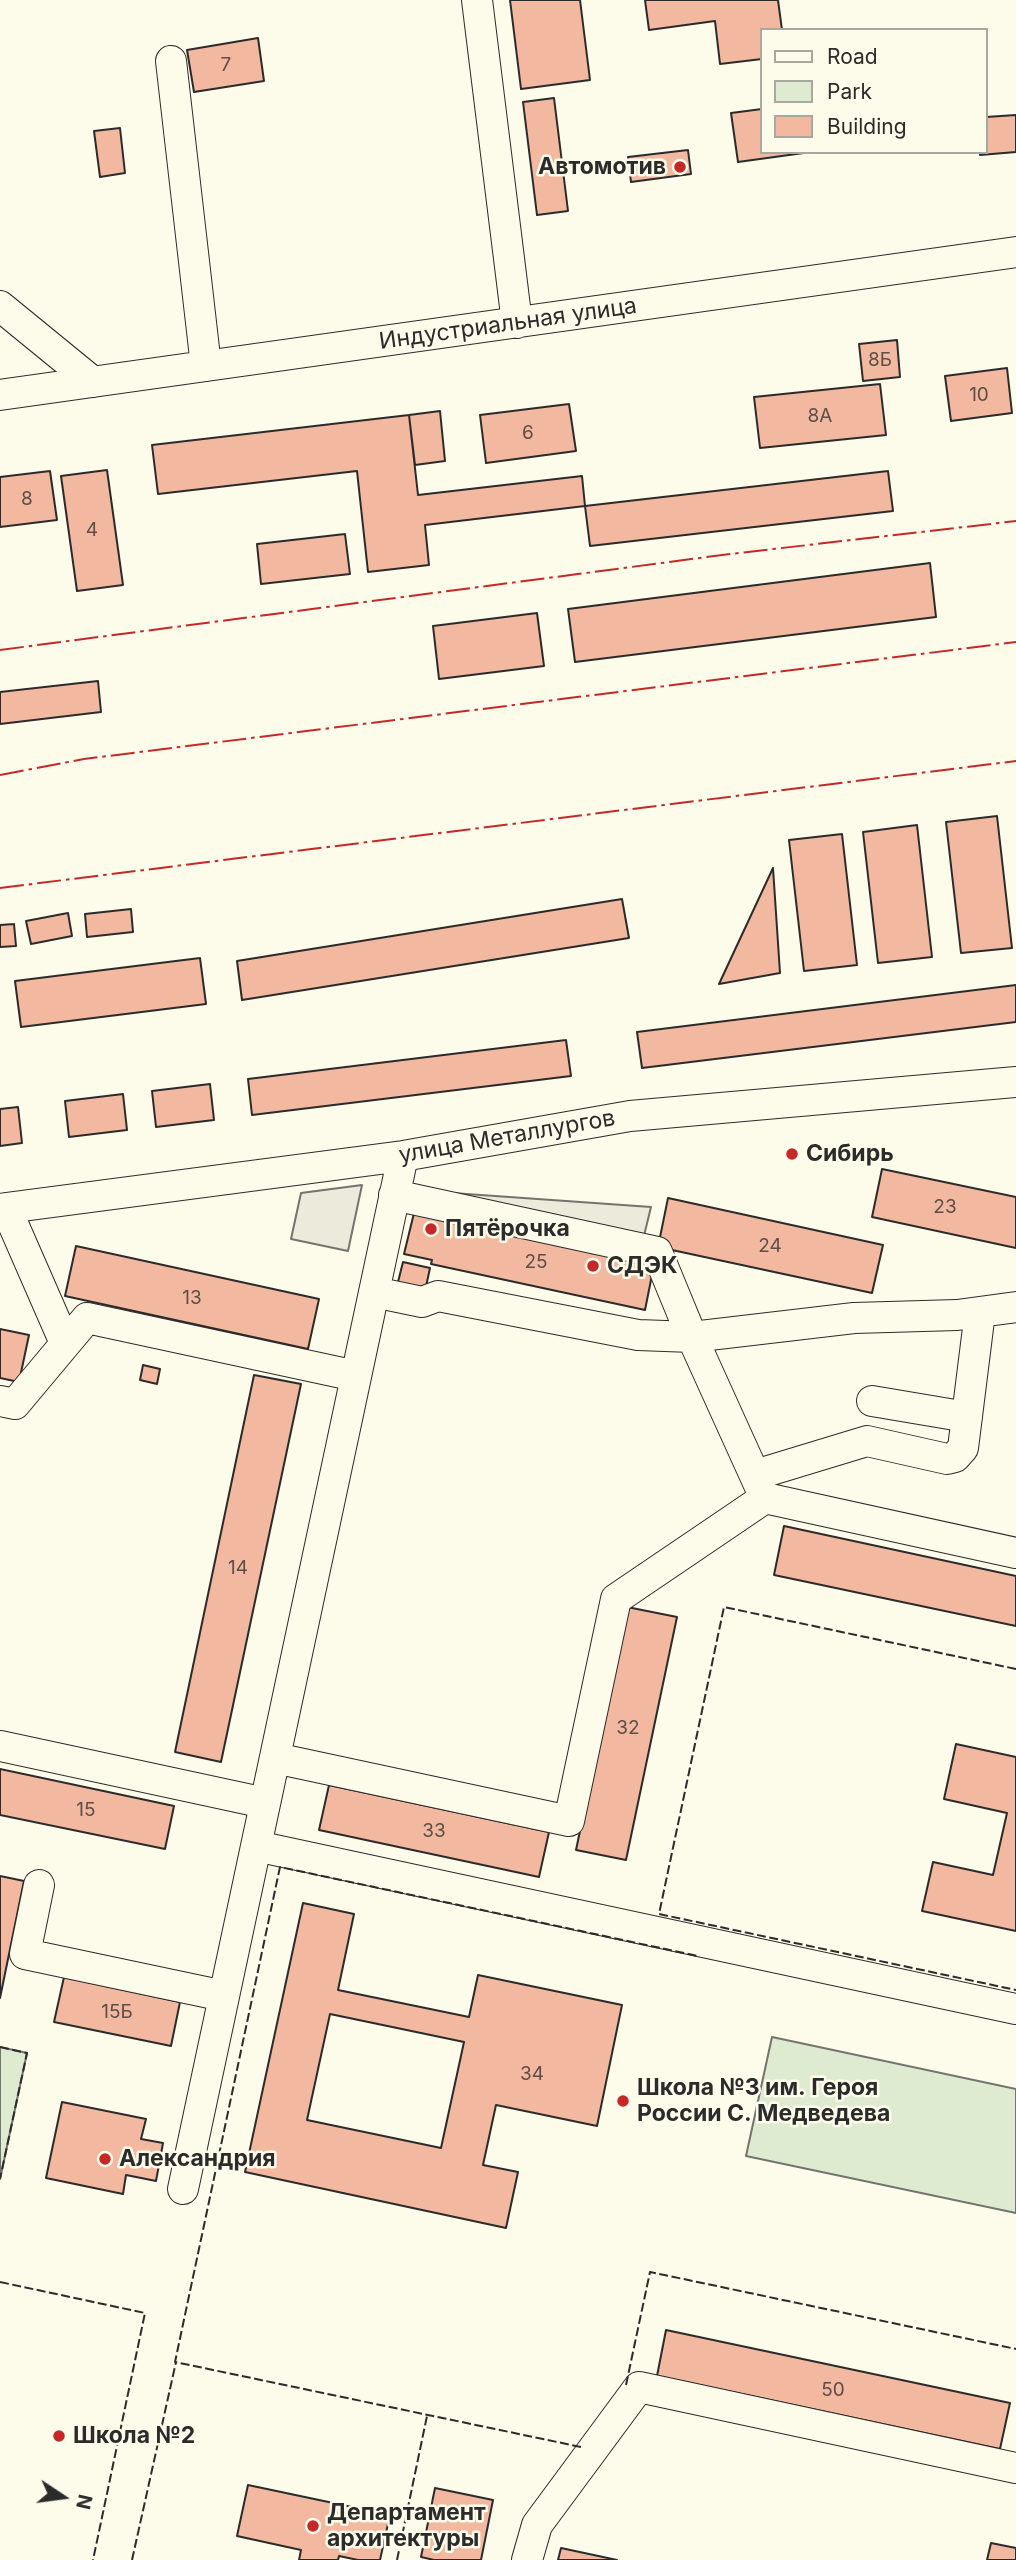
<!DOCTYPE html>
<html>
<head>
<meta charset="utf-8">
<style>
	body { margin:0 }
	#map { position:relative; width:1016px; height:2560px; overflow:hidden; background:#fdfbea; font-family:Inter,sans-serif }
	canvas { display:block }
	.legend { position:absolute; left:760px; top:28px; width:228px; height:126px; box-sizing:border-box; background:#fdfbea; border:2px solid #a9a89e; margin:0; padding:9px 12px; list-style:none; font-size:21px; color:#2b2b2b }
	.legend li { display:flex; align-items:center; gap:14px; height:35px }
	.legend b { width:35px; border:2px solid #a9a89e }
	.north { position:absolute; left:28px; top:2462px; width:70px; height:70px; -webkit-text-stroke:5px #fdfbea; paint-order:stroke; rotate:103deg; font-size:19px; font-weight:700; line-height:28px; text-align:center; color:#2b2b2b }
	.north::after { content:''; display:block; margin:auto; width:24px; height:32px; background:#2b2b2b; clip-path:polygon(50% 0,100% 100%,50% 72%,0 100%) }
</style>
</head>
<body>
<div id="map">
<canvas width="1016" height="2560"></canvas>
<ul class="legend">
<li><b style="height:9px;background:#fdfbea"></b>Road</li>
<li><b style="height:19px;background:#deebd1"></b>Park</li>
<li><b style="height:19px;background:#f2b8a0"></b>Building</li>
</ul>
<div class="north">N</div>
</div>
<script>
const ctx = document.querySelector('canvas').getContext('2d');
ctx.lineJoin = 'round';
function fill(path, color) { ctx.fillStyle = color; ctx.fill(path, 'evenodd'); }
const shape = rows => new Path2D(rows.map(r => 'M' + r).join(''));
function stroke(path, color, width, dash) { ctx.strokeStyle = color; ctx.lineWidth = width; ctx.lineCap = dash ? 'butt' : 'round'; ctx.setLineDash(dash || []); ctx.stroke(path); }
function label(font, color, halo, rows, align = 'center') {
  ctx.font = font + ' Inter,sans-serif'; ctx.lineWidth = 5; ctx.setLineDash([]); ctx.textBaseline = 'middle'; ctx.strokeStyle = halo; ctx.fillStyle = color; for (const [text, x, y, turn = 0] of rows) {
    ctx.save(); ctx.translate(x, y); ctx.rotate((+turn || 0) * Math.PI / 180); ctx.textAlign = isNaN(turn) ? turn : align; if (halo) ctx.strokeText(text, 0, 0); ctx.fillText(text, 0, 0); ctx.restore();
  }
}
const green = shape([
	[772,2037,1016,2089,1016,2213,746,2156,772,2037],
	[0,2047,27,2053,0,2179,0,2047]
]);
fill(green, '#deebd1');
stroke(green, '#74746e', 2);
const parking = shape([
	[362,1185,348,1251,291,1239,301,1193,362,1185],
	[410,1190,651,1207,642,1244,410,1190]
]);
fill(parking, '#eceadb');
stroke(parking, '#74746e', 2);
const building = shape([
	[510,0,580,0,590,80,521,89,510,0],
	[645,0,778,0,782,30,762,30,762,59,720,64,715,21,649,30,645,0],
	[258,38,264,81,194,92,187,50,258,38],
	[554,98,568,211,537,215,523,102,554,98],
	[762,109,762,152,811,152,738,162,731,113,762,109],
	[1016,115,1016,152,980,155,980,152,986,152,986,117,1016,115],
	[120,128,125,173,100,177,94,131,120,128],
	[688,150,691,174,631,182,628,157,688,150],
	[897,340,900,377,863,381,859,344,897,340],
	[1007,368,1012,413,951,421,945,376,1007,368],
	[880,384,886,435,760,448,754,397,880,384],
	[569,404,576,451,486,463,480,415,569,404],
	[440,411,445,461,415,465,409,415,440,411],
	[409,415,418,495,582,476,585,506,425,525,429,565,368,572,357,471,158,494,152,445,409,415],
	[107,470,123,585,77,591,61,476,107,470],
	[50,471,57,520,0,527,0,477,50,471],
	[888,471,893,511,590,546,585,506,888,471],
	[345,534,350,574,261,584,257,544,345,534],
	[930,563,936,617,575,662,568,609,930,563],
	[537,613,544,666,439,679,433,626,537,613],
	[98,681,101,712,0,724,0,692,98,681],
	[997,816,1012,948,961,953,946,822,997,816],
	[917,825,932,957,878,963,863,832,917,825],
	[842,834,857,965,804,971,789,840,842,834],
	[773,868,780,973,719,984,773,868],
	[622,899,629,938,242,1000,237,961,622,899],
	[131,909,133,932,87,937,85,914,131,909],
	[68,913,72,936,31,944,26,921,68,913],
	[14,924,16,946,0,947,0,925,14,924],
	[200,958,206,1004,21,1027,15,981,200,958],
	[1016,985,1016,1022,642,1068,637,1032,1016,985],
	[566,1040,571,1076,252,1115,248,1079,566,1040],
	[210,1084,214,1120,156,1127,152,1091,210,1084],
	[123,1094,127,1130,69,1137,65,1101,123,1094],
	[18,1107,22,1143,0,1146,0,1109,18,1107],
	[882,1169,1016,1197,1016,1248,872,1217,882,1169],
	[668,1198,883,1245,872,1293,658,1247,668,1198],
	[414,1213,654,1265,645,1310,431,1264,432,1260,404,1254,414,1213],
	[76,1246,319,1299,308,1349,65,1296,76,1246],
	[403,1262,430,1268,424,1296,396,1290,403,1262],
	[0,1329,29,1335,19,1382,0,1378,0,1329],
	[143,1365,160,1369,157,1384,140,1380,143,1365],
	[254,1375,301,1384,221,1762,175,1752,254,1375],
	[784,1526,1016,1576,1016,1626,774,1575,784,1526],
	[627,1607,677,1617,626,1860,576,1850,627,1607],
	[956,1744,1016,1757,1016,1931,922,1911,933,1862,993,1875,1007,1813,944,1799,956,1744],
	[0,1769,174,1806,165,1849,0,1815,0,1769],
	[329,1785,549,1832,539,1877,319,1830,329,1785],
	[0,1876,24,1881,0,1998,0,1876],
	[303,1903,354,1914,338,1990,469,2017,478,1975,622,2005,597,2126,496,2105,483,2165,518,2172,506,2228,245,2172,303,1903],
	[330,2014,464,2042,441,2148,307,2120,330,2014],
	[64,1977,180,2002,171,2046,54,2022,64,1977],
	[62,2102,146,2119,141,2139,163,2143,156,2181,126,2175,123,2194,46,2178,62,2102],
	[666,2330,1010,2403,1000,2449,657,2376,666,2330],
	[248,2485,390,2515,380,2560,358,2560,339,2556,338,2560,299,2560,301,2550,237,2536,248,2485],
	[435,2488,493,2500,481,2560,434,2560,421,2557,435,2488],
	[991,2543,1016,2548,1016,2560,987,2560,991,2543],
	[561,2548,617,2560,558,2560,561,2548]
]);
fill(building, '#f2b8a0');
stroke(building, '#2b2b2b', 2);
const minor = shape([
	[477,0,517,323],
	[171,61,206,366],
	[0,306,93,382],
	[0,395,1016,252],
	[394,1195,657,1252,692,1337,765,1498],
	[6,1208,65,1343],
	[0,1209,403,1156,630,1116,1016,1082],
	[374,1292,422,1302,438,1296,638,1335,692,1337,854,1318,957,1315,1016,1307],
	[0,1401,15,1404,87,1318,356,1376],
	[872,1401,967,1417],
	[755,1475,867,1441,947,1459,955,1457,963,1448,980,1312],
	[0,1746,265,1803],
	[275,1758,569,1821,616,1599,765,1498,1016,1553],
	[256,1846,1016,2009],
	[39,1885,25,1954,224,1996],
	[183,2189,403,1156],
	[527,2560,537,2525,639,2387,1016,2468]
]);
stroke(minor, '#2b2b2b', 32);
stroke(minor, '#fdfbea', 30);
stroke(shape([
	[1016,1669,724,1607,659,1914,1016,1990],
	[0,2047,27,2053,0,2179],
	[0,2282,145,2313,93,2560],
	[626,2385,650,2272,1016,2349],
	[581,2447,175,2362,280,1867,698,1956],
	[132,2560,176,2362],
	[397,2560,427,2416,426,2415]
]), '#2b2b2b', 2, [9, 3.5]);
stroke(shape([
	[0,650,730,554,1016,521],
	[0,775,84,759,1016,642],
	[0,888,1016,761]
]), '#c62828', 2, [24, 5, 3.5, 5]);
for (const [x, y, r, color] of [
	[680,167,7,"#c62828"],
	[792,1154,7,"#c62828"],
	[431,1229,7,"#c62828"],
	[593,1266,7,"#c62828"],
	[623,2101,7,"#c62828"],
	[105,2159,7,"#c62828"],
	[59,2436,7,"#c62828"],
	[313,2526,7,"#c62828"]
]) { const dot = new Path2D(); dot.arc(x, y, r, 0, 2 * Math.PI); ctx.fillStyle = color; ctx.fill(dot); stroke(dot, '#fdfbea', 2.5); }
label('19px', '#5d4e48', null, [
	["7",226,65],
	["8Б",880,360],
	["10",979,395],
	["8А",820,416],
	["6",528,433],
	["8",27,499],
	["4",92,530],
	["23",945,1207],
	["24",770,1246],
	["25",536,1262],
	["13",192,1298],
	["14",238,1568],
	["32",628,1728],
	["15",86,1810],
	["33",434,1831],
	["15Б",117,2012],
	["34",532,2074],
	["50",833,2390]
]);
label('bold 23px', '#2b2b2b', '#fdfbea', [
	["Автомотив",666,167,"right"],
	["Сибирь",806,1154],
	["Пятёрочка",445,1229],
	["СДЭК",607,1266],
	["Школа №3 им. Героя",637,2088],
	["России С. Медведева",637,2114],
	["Александрия",119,2159],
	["Школа №2",73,2436],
	["Департамент",327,2513],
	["архитектуры",327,2539]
], 'left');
label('23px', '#2b2b2b', '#fdfbea', [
	["Индустриальная улица",508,324,-8],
	["улица Металлургов",507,1137,-10]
]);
</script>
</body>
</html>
